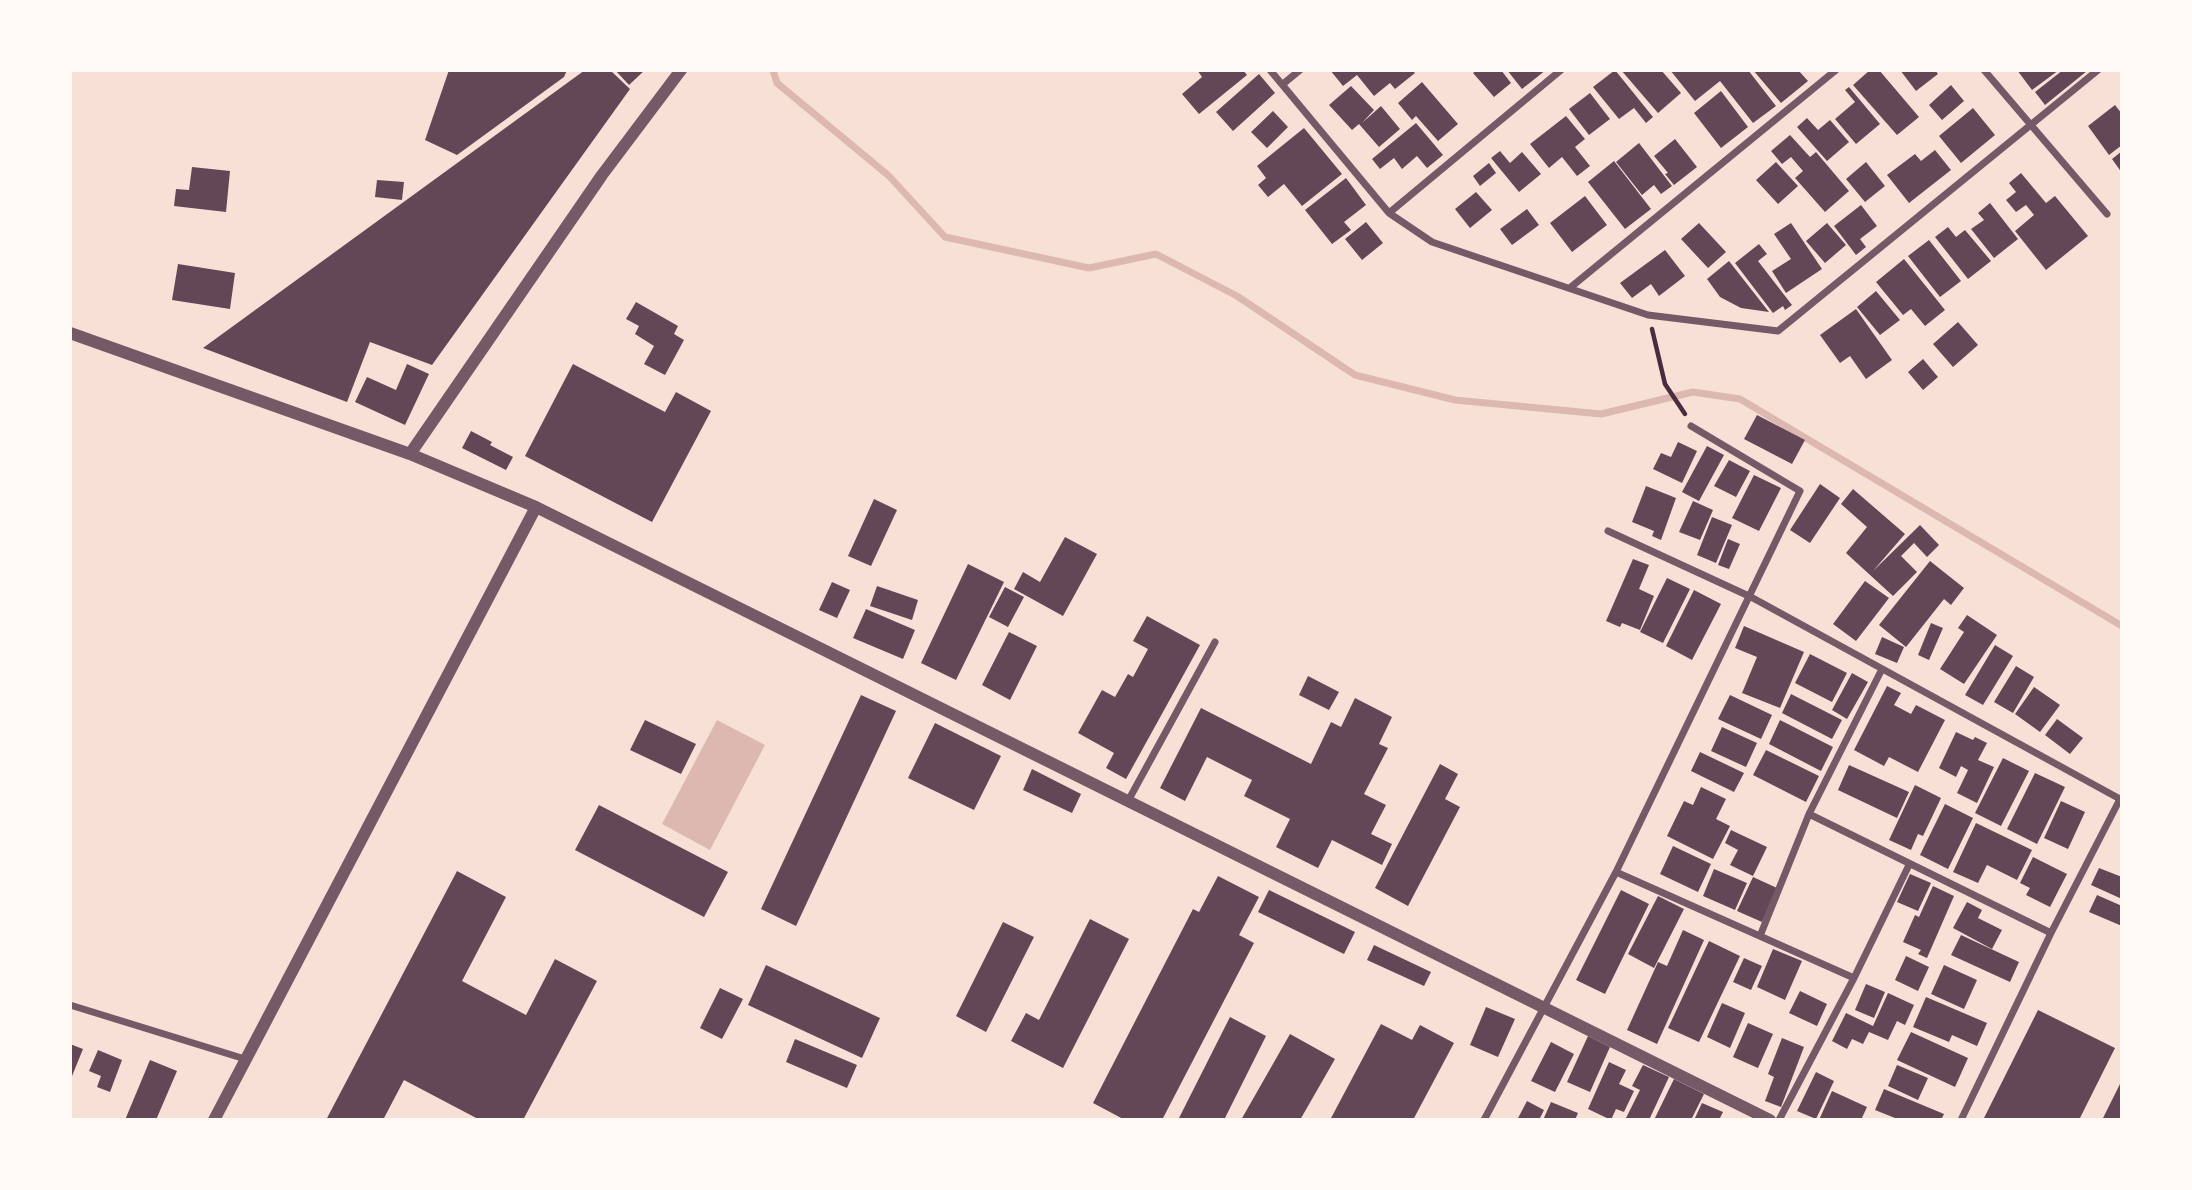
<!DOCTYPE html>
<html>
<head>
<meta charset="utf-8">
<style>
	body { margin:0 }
	#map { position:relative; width:2192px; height:1190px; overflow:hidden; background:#f7e1d7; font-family:"Roboto Condensed",sans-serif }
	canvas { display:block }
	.frame { position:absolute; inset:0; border:72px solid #fffaf5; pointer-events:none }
</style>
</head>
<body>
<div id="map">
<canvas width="2192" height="1190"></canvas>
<div class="frame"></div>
</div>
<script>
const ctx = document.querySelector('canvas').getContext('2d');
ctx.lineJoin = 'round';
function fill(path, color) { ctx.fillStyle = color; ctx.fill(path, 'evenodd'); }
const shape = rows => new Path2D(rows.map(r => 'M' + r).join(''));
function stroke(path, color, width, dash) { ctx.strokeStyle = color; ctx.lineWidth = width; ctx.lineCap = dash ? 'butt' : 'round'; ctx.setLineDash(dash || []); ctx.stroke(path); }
fill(shape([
	[717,720,765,745,710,850,662,824]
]), '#dcb8b0');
stroke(shape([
	[773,70,777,83,889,176,945,237,1089,268,1156,254,1237,296,1355,375,1455,400,1601,414,1693,392,1740,399,2122,626]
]), '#dcb8b0', 7);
fill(shape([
	[449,70,567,70,564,77,457,155,425,140],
	[585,70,610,70,630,89,432,365,370,342,347,402,203,348],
	[615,70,645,70,629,85],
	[1197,70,1243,70,1247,75,1199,114,1182,94,1202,77],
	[1330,70,1412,70,1415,73,1395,89,1390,83,1374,96,1357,75,1343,86],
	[1477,70,1501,70,1511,83,1494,97,1473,73],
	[1507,70,1546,70,1522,89],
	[1615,70,1653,117,1646,123,1634,108,1619,119,1593,87],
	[1621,70,1661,70,1681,93,1658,113],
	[1670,70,1748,70,1776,106,1753,123,1720,81,1695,101],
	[1753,70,1798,70,1808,81,1781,103],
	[1870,70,1879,70,1919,117,1897,135,1853,85],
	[1900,70,1935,70,1938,74,1916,91],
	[2017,70,2059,70,2032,90],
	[2063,70,2087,71,2045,105,2035,92],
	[1259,74,1275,93,1233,131,1216,112],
	[1422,82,1458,124,1438,141,1416,116,1412,120,1398,103],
	[1951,85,1964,101,1942,120,1929,105],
	[1351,86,1374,110,1362,123,1381,106,1400,129,1379,147,1359,124,1352,130,1329,105],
	[1849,87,1880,124,1856,144,1835,119,1855,102,1845,90],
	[1721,91,1748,127,1721,148,1694,113],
	[1590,93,1610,119,1589,135,1569,109],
	[2115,105,2122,114,2122,145,2109,155,2088,126],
	[1973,108,1995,135,1961,163,1939,136],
	[1273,111,1288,127,1267,148,1251,132],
	[1566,116,1585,139,1575,147,1590,166,1577,176,1562,157,1549,168,1530,144],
	[1807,118,1818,130,1830,120,1849,142,1827,161,1797,127],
	[1416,123,1443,155,1427,168,1417,156,1402,169,1394,158,1380,169,1372,159],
	[1304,128,1342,174,1302,206,1284,184,1268,197,1258,185,1266,178,1257,166],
	[1790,135,1810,157,1816,152,1849,191,1825,212,1795,178,1803,171,1791,157,1782,164,1771,151],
	[1675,139,1697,167,1674,185,1665,174,1668,173,1654,156],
	[1639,143,1672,186,1661,194,1654,185,1642,195,1616,162],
	[1935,150,1951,170,1909,203,1887,175,1915,154,1921,161],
	[1500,151,1510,163,1522,152,1541,174,1519,192,1491,158],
	[2122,151,2122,173,2112,159],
	[1614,161,1651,209,1625,229,1588,182],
	[1776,162,1798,186,1778,204,1756,180],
	[1866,162,1885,186,1865,202,1846,179],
	[1489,163,1496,173,1480,186,1473,176],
	[192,167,230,171,226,212,174,206,176,189,189,190],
	[2021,173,2046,203,2055,196,2088,236,2046,270,2015,231,2034,215,2026,205,2016,212,2006,200,2016,192,2009,183],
	[1346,178,1366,205,1344,222,1351,230,1332,244,1305,210],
	[377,180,404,182,402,200,375,197],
	[1476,192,1492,210,1470,228,1455,209],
	[1585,196,1607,225,1572,252,1550,223],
	[1990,203,2018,239,1994,258,1971,229,1984,220,1978,213],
	[1861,205,1877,226,1860,239,1866,247,1856,255,1834,226],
	[1527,209,1539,225,1512,245,1500,229],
	[1366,222,1383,243,1362,260,1345,239],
	[1699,223,1726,252,1708,268,1681,239],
	[1791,223,1822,269,1786,293,1772,271,1791,259,1774,234],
	[1827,223,1846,245,1825,263,1806,241],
	[1948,227,1956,237,1965,230,1991,261,1968,279,1935,237],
	[1929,240,1961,281,1940,297,1908,256],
	[1759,244,1767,254,1758,261,1792,305,1785,310,1783,306,1773,313,1735,263],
	[1665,250,1685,276,1659,296,1651,284,1632,298,1620,283],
	[1904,259,1945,310,1925,326,1911,309,1903,315,1876,282],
	[1729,261,1769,312,1741,308,1720,297,1707,279],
	[178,264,235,273,230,309,172,300],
	[1876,291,1900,320,1880,335,1857,307],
	[636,302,678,326,674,334,684,340,665,375,644,364,654,346,635,334,639,326,626,319],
	[1856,309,1892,360,1866,379,1850,356,1840,363,1820,335],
	[1958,322,1978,345,1953,367,1933,344],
	[1923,359,1938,377,1923,390,1908,372],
	[407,364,429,374,405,425,355,402,367,377,396,390],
	[573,364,665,412,676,392,711,411,652,522,525,456],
	[1757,415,1805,440,1792,464,1744,439],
	[471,431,492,442,490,445,513,457,506,470,462,448],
	[1678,442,1697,451,1682,483,1653,469,1661,453,1671,457],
	[1707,446,1724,455,1699,501,1682,492],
	[1729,460,1750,471,1736,497,1714,486],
	[1754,475,1781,488,1759,531,1732,518],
	[1820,484,1840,498,1810,543,1790,530],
	[1646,486,1676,498,1661,540,1652,536,1654,531,1632,522],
	[1853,489,1905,534,1873,571,1920,525,1939,545,1927,557,1914,543,1901,556,1917,572,1893,596,1846,553,1867,527,1841,504],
	[874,499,897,510,871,566,848,556],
	[1693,501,1713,510,1700,540,1679,532],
	[1712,517,1732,525,1716,563,1697,555],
	[1065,537,1097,554,1063,616,1014,589,1023,572,1040,582],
	[1728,539,1740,544,1729,569,1718,565],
	[1633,559,1649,565,1639,589,1654,596,1640,630,1622,623,1620,627,1606,621],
	[1930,561,1964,588,1951,605,1944,599,1906,647,1879,625],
	[968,564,1004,582,956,680,921,663],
	[1667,578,1690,589,1663,643,1640,632],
	[1865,581,1889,598,1856,641,1833,624],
	[832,582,850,590,837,618,819,610],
	[877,586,918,600,912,620,870,606],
	[1005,587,1024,597,1008,627,989,617],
	[1694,590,1721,604,1692,660,1666,646],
	[866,609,915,630,903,659,853,638],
	[1967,615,1997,635,1964,684,1940,669,1964,632,1958,628],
	[1147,616,1200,645,1126,779,1106,768,1114,753,1078,733,1102,690,1115,697,1128,674,1133,677,1148,649,1133,641],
	[1931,623,1943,628,1929,660,1918,655],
	[1744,626,1804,652,1780,708,1742,693,1757,657,1735,648],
	[1009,632,1037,646,1010,700,982,685],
	[1882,637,1904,647,1897,663,1875,654],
	[1995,645,2013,656,1983,705,1965,695],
	[1810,654,1847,673,1832,702,1795,683],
	[2016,666,2034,677,2013,713,1994,702],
	[1852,673,1868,682,1847,719,1832,710],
	[1308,676,1339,692,1329,710,1299,695],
	[1887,686,1901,693,1894,705,1911,714,1916,705,1945,720,1918,772,1889,757,1884,766,1854,750],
	[2034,687,2060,705,2040,732,2015,714],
	[1791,694,1842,720,1832,739,1782,713],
	[861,695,896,711,796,926,761,909],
	[1730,695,1772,715,1761,739,1718,719],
	[1355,698,1392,717,1379,744,1388,748,1364,794,1386,805,1371,834,1392,844,1382,865,1332,840,1318,868,1276,847,1290,819,1244,796,1252,780,1207,757,1185,801,1160,788,1201,708,1311,764,1331,722,1341,727],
	[2057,719,2083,738,2070,754,2045,735],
	[645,720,696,744,681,774,630,750],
	[1780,720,1833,747,1821,771,1769,744],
	[935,723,1001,756,974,810,908,778],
	[1722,727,1757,743,1746,767,1711,751],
	[1956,732,1973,740,1975,737,1987,743,1978,760,1994,767,1977,803,1957,793,1968,770,1961,766,1956,777,1939,768],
	[1766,750,1819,776,1806,802,1753,775],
	[1700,752,1744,773,1734,792,1691,771],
	[2003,758,2029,771,2001,826,1975,813],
	[1440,764,1458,774,1445,799,1460,807,1408,906,1375,888],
	[1849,765,1909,792,1897,818,1838,790],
	[1032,769,1081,794,1072,813,1023,790],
	[2035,773,2065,787,2037,844,2007,829],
	[1915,785,1941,798,1923,836,1918,834,1911,850,1889,840],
	[1701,787,1726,799,1716,819,1730,826,1713,859,1667,836,1684,801,1693,805],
	[2061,801,2085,812,2068,849,2044,838],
	[1945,804,1973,818,1948,869,1920,855],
	[599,805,728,872,704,917,575,850],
	[1976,823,2032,850,2017,880,1987,865,1978,883,1953,872],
	[1731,830,1767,847,1753,876,1730,865,1738,850,1725,843],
	[1673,846,1711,864,1698,892,1660,874],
	[2033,857,2067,874,2050,907,2026,895,2030,888,2020,883],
	[2099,868,2122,877,2122,899,2091,885],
	[1714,869,1747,883,1735,910,1703,896],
	[457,871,506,897,462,981,526,1015,555,959,597,981,523,1120,480,1120,404,1080,383,1120,326,1120],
	[1910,874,1931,883,1918,911,1897,902],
	[1218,876,1259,897,1239,935,1254,943,1162,1120,1125,1120,1093,1103,1193,909,1199,912],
	[1753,877,1777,888,1762,922,1737,911],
	[1933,886,1954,896,1927,958,1918,954,1921,950,1903,942,1915,915,1919,917],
	[1269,890,1355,932,1344,954,1258,912],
	[1621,890,1649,904,1605,994,1576,980],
	[2097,895,2122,906,2122,926,2089,912],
	[1658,896,1684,909,1654,968,1628,954],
	[1967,902,1982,910,1978,918,2002,930,1992,949,1953,928],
	[1090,919,1129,939,1063,1068,1011,1041,1026,1013,1039,1020],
	[1003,922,1034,937,986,1032,956,1016],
	[1683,930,1704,940,1657,1044,1627,1030,1658,962,1667,966],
	[1961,935,2019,962,2010,982,1951,955],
	[1709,941,1740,956,1699,1042,1668,1028],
	[1374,945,1431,972,1424,986,1367,960],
	[1773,949,1802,961,1785,1000,1757,987],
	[1906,956,1929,967,1918,991,1895,980],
	[1744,958,1762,966,1751,990,1733,982],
	[766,965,880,1018,862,1058,748,1005],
	[1944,965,1977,980,1964,1009,1931,994],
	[1866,984,1885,992,1874,1018,1855,1010],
	[720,988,743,999,722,1039,700,1028],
	[1800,991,1827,1004,1817,1026,1789,1013],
	[1888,993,1914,1005,1905,1025,1897,1021,1888,1040,1869,1032,1863,1044,1852,1039,1847,1049,1832,1041,1846,1013,1873,1026],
	[1926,997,1987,1023,1977,1046,1952,1035,1949,1042,1913,1027],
	[1722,1003,1745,1013,1730,1048,1707,1037],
	[1486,1007,1515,1019,1498,1057,1470,1045],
	[2038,1010,2115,1048,2079,1120,1983,1120],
	[1230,1017,1266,1036,1224,1120,1178,1120],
	[1748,1023,1773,1034,1758,1068,1733,1057],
	[1381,1024,1412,1040,1420,1025,1454,1043,1413,1120,1330,1120],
	[1911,1032,1968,1058,1955,1087,1897,1060],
	[1290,1034,1335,1059,1300,1120,1241,1120],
	[1588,1036,1610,1047,1590,1092,1567,1082],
	[1782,1038,1804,1047,1781,1107,1765,1101,1774,1077,1768,1074],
	[795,1039,857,1065,847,1088,786,1062],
	[1551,1042,1574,1054,1555,1092,1531,1081],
	[70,1044,83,1049,70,1081],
	[98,1050,122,1060,110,1092,97,1087,101,1076,89,1071],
	[150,1060,177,1071,156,1120,125,1120],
	[1609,1062,1626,1070,1619,1084,1634,1091,1624,1112,1616,1109,1611,1120,1588,1109],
	[1643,1065,1669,1077,1649,1120,1625,1120,1640,1090,1632,1086],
	[1897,1065,1928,1078,1918,1100,1888,1086],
	[1816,1072,1834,1081,1816,1119,1797,1111],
	[1674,1079,1704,1094,1691,1120,1654,1120],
	[2122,1080,2122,1120,2102,1120],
	[1884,1089,1944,1114,1941,1120,1900,1120,1875,1110],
	[1832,1091,1867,1107,1861,1120,1819,1120],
	[1527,1101,1544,1110,1539,1120,1517,1120],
	[1551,1102,1578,1113,1575,1120,1543,1120],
	[1702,1103,1723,1112,1719,1120,1694,1120]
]), '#644757');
stroke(shape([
	[1652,329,1665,384,1685,414]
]), '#4a2c40', 4.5);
stroke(shape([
	[1270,70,1389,213,1432,242,1648,315,1778,331,2098,70],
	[1984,70,2107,214],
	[1283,84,1300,70],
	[1389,213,1561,70],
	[1571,287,1836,70],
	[1608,531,1751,597,2120,799,2051,933,1961,1120],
	[1128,801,1215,642],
	[1809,814,2051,933],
	[1616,872,1854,978],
	[1760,936,1809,814,1882,669],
	[70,1005,245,1059],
	[1484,1120,1616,872,1800,491,1691,426],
	[1779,1120,1854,978,1909,865]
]), '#755966', 7);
stroke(shape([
	[70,333,410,454,536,507,1770,1120],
	[410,454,602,175,681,70],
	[214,1120,536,507]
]), '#755966', 12);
</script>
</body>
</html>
